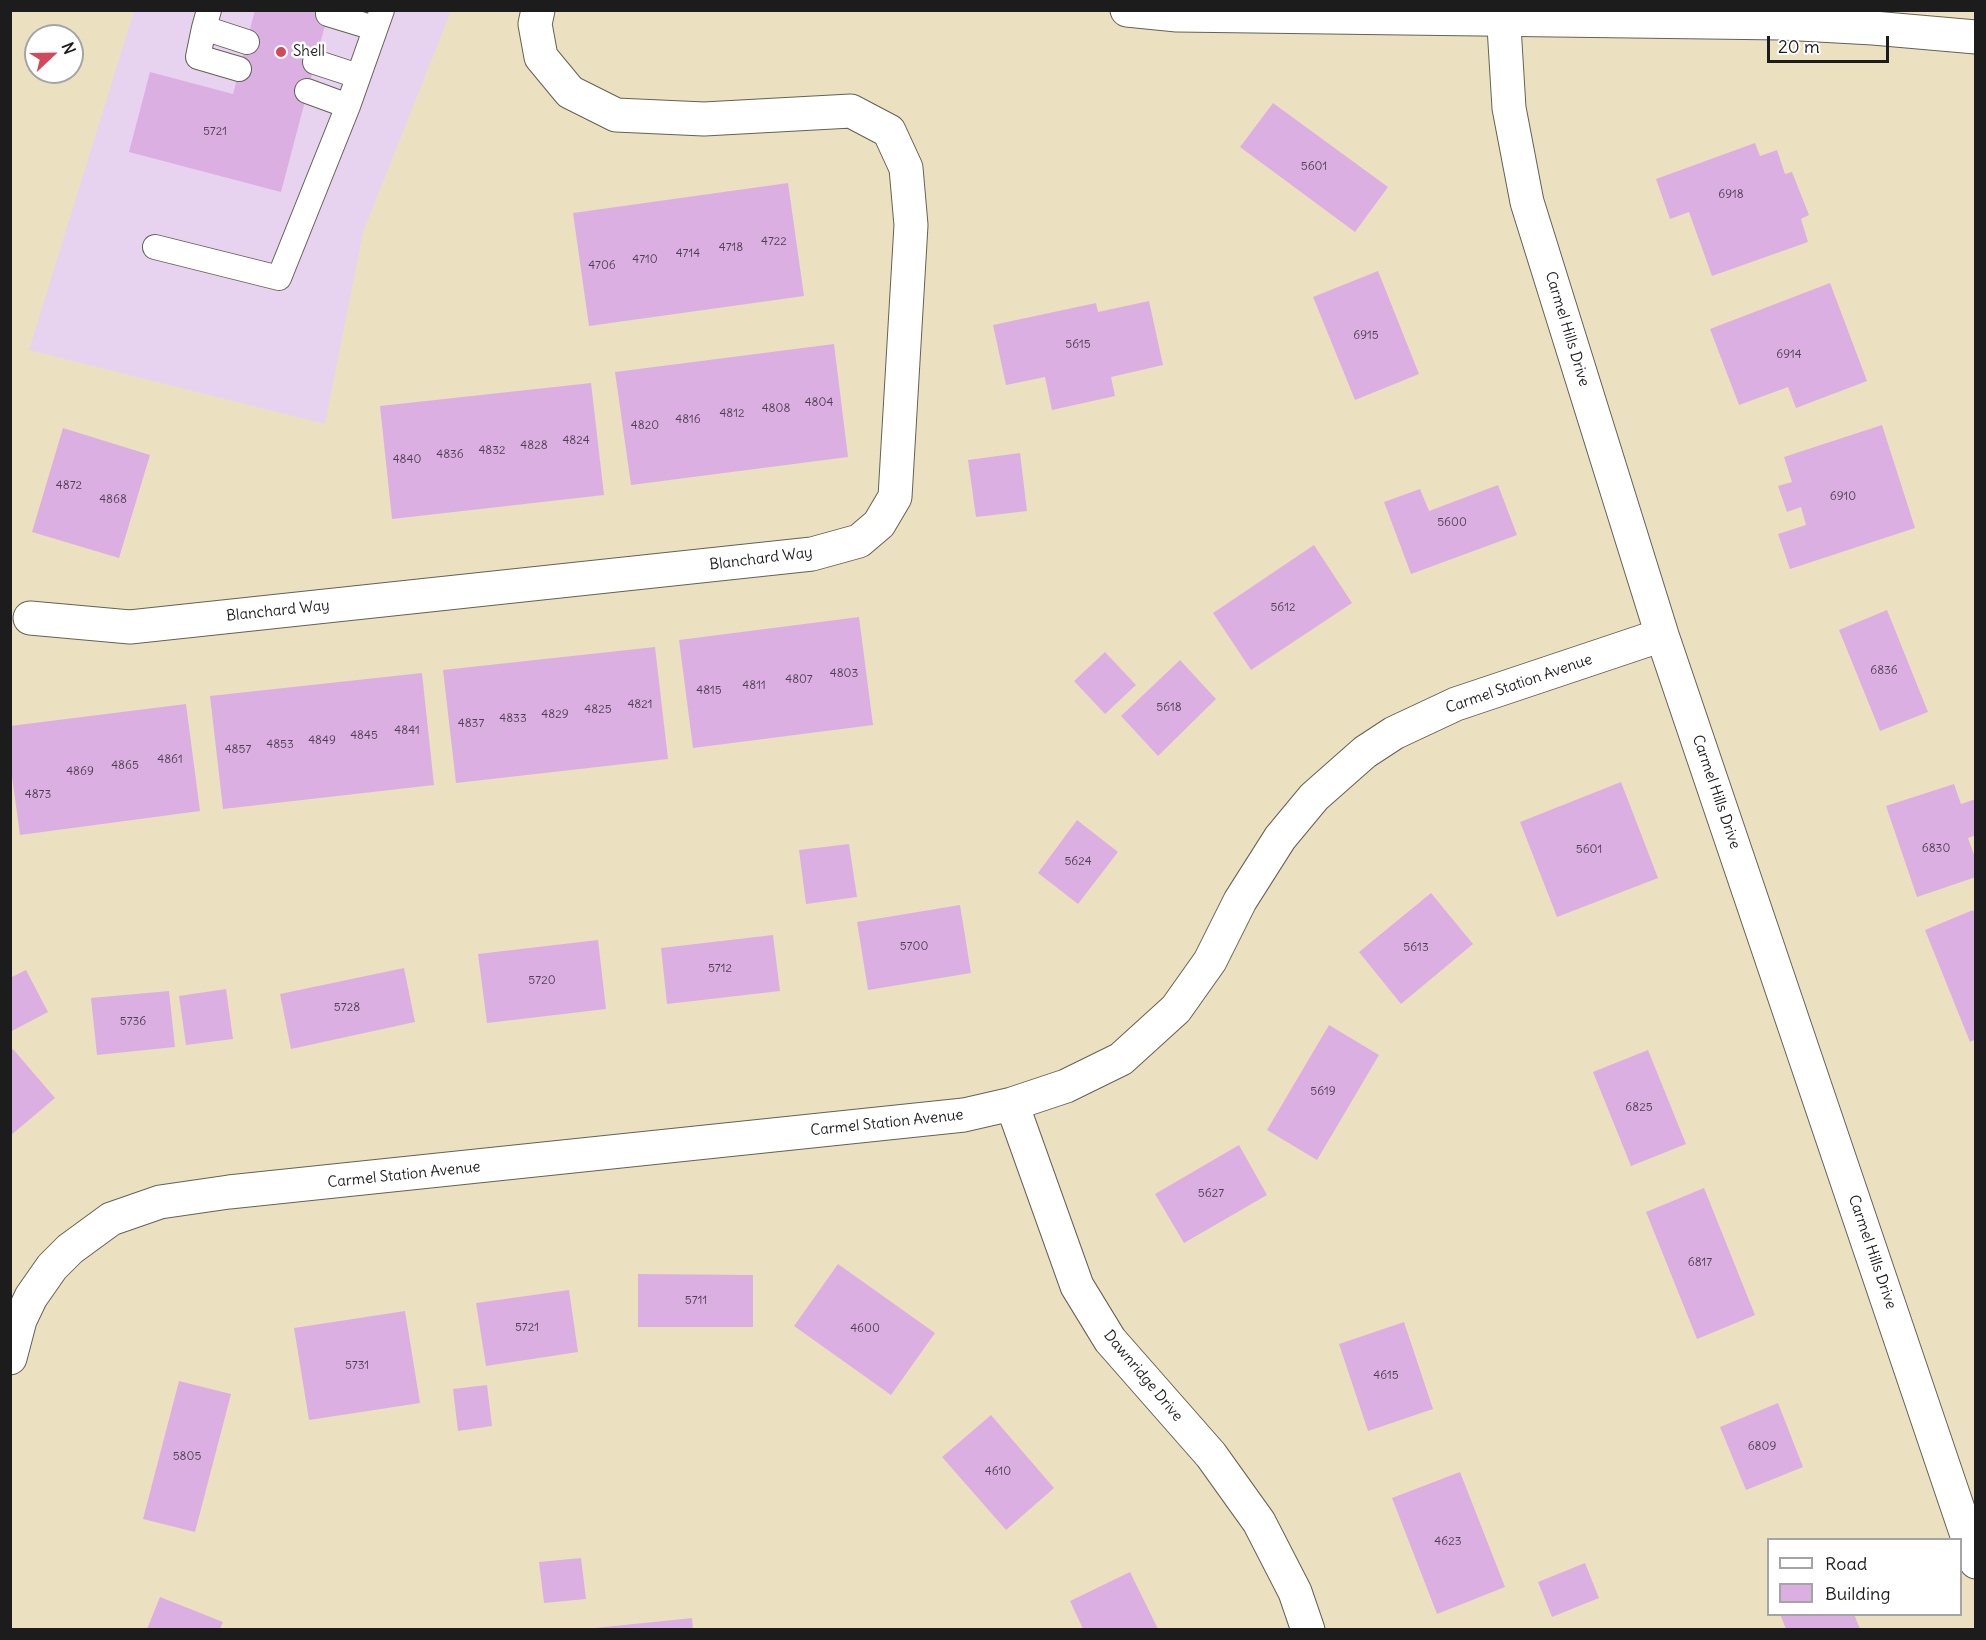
<!DOCTYPE html>
<html>
<head>
<meta charset="utf-8">
<style>
	body { margin:0 }
	#map { position:relative; width:1986px; height:1640px; overflow:hidden; background:#ebe1c0; font-family:Delius,sans-serif }
	canvas { display:block }
	.frame { position:absolute; inset:0; border:12px solid #1c1c1c; pointer-events:none }
	.legend { position:absolute; left:1767px; top:1538px; width:195px; height:78px; box-sizing:border-box; background:#fff; border:2px solid #a4a4a4; margin:0; padding:8px 10px; list-style:none; font-size:18px; color:#1c1c1c }
	.legend li { display:flex; align-items:center; gap:12px; height:30px }
	.legend b { width:30px; border:2px solid #a4a4a4 }
	.north { position:absolute; left:24px; top:24px; width:60px; height:60px; box-sizing:border-box; background:#fff; border:2px solid #a4a4a4; border-radius:50%; rotate:68deg; font-size:16px; font-weight:700; line-height:24px; text-align:center; color:#1c1c1c }
	.north::after { content:''; display:block; margin:auto; width:21px; height:27px; background:#d1495b; clip-path:polygon(50% 0,100% 100%,50% 72%,0 100%) }
	.scale { position:absolute; left:1767px; top:36px; width:122px; height:27px; box-sizing:border-box; border:3px solid #1c1c1c; border-top:0; padding-left:8px; font-size:18px; line-height:21px; white-space:nowrap; color:#1c1c1c; -webkit-text-stroke:4px #fff; paint-order:stroke }
</style>
</head>
<body>
<div id="map">
<canvas width="1986" height="1640"></canvas>
<div class="frame"></div>
<ul class="legend">
<li><b style="height:8px;background:#fff"></b>Road</li>
<li><b style="height:16px;background:#dcafe3"></b>Building</li>
</ul>
<div class="north">N</div>
<div class="scale">20 m</div>
</div>
<script>
const ctx = document.querySelector('canvas').getContext('2d');
ctx.lineJoin = 'round';
function fill(path, color) { ctx.fillStyle = color; ctx.fill(path, 'evenodd'); }
const shape = rows => new Path2D(rows.map(r => 'M' + r).join(''));
function stroke(path, color, width, dash) { ctx.strokeStyle = color; ctx.lineWidth = width; ctx.lineCap = dash ? 'butt' : 'round'; ctx.setLineDash(dash || []); ctx.stroke(path); }
function label(font, color, halo, rows, align = 'center') {
  ctx.font = font + ' Delius,sans-serif'; ctx.lineWidth = 5; ctx.setLineDash([]); ctx.textBaseline = 'middle'; ctx.strokeStyle = halo; ctx.fillStyle = color; for (const [text, x, y, turn = 0] of rows) {
    ctx.save(); ctx.translate(x, y); ctx.rotate((+turn || 0) * Math.PI / 180); ctx.textAlign = isNaN(turn) ? turn : align; if (halo) ctx.strokeText(text, 0, 0); ctx.fillText(text, 0, 0); ctx.restore();
  }
}
fill(shape([
	[134,11,451,11,363,232,325,424,29,350]
]), '#e7d2ef');
fill(shape([
	[255,10,329,10,281,192,129,152,150,72,233,94],
	[1273,103,1388,187,1355,232,1240,147],
	[1755,143,1760,156,1777,150,1785,174,1792,172,1809,215,1801,219,1808,242,1712,276,1689,212,1670,219,1656,179],
	[788,183,804,296,589,326,573,213],
	[1378,271,1419,374,1355,400,1313,297],
	[1830,283,1867,381,1796,408,1788,387,1739,405,1710,329],
	[1149,301,1163,365,1111,377,1115,396,1052,410,1045,377,1006,385,993,325,1096,303,1098,312],
	[834,344,848,457,631,485,615,372],
	[591,383,604,495,392,519,380,406],
	[1882,425,1915,528,1790,569,1778,534,1806,525,1801,507,1787,512,1778,486,1792,482,1784,457],
	[63,428,150,455,119,558,32,532],
	[1020,453,1027,511,976,517,968,460],
	[1498,485,1517,535,1411,574,1384,502,1420,489,1429,511],
	[1314,545,1352,603,1251,670,1213,613],
	[1887,610,1928,712,1880,731,1839,630],
	[859,617,873,725,693,748,679,640],
	[655,647,668,759,456,783,443,670],
	[1105,652,1136,685,1105,714,1074,681],
	[1180,660,1216,699,1158,756,1121,716],
	[422,673,434,785,223,809,210,696],
	[186,704,200,811,20,835,10,762,10,726],
	[1621,782,1658,878,1557,917,1520,822],
	[1954,784,1961,804,1976,799,1976,835,1968,838,1976,860,1976,877,1917,897,1886,806],
	[1077,820,1118,852,1078,904,1038,873],
	[849,844,857,897,806,904,799,850],
	[1431,893,1473,944,1401,1004,1359,952],
	[960,905,971,973,868,990,857,922],
	[1973,910,1976,916,1976,1039,1970,1042,1925,930],
	[773,935,780,991,667,1004,661,948],
	[598,940,606,1009,487,1023,478,954],
	[404,968,415,1022,291,1049,280,994],
	[26,970,48,1012,10,1032,10,978],
	[226,989,233,1039,186,1045,179,996],
	[169,991,175,1047,97,1055,91,998],
	[1329,1025,1379,1055,1317,1160,1267,1130],
	[13,1049,55,1098,10,1136,10,1051],
	[1648,1050,1686,1144,1631,1166,1593,1072],
	[1239,1145,1267,1195,1184,1243,1155,1194],
	[1704,1188,1755,1315,1697,1339,1646,1212],
	[838,1264,935,1333,891,1395,794,1326],
	[638,1274,753,1275,753,1327,638,1327],
	[569,1290,578,1352,486,1366,476,1303],
	[405,1311,420,1403,309,1420,294,1328],
	[1404,1322,1433,1409,1368,1431,1339,1344],
	[179,1381,231,1394,195,1532,143,1519],
	[487,1385,492,1426,458,1431,453,1389],
	[1778,1403,1803,1467,1746,1490,1720,1427],
	[991,1415,1054,1488,1006,1530,942,1457],
	[1460,1472,1505,1587,1437,1614,1392,1498],
	[581,1558,586,1599,544,1603,539,1562],
	[1585,1563,1599,1598,1552,1617,1538,1582],
	[1130,1572,1158,1629,1083,1629,1070,1601],
	[160,1597,223,1622,220,1629,147,1629],
	[1780,1614,1854,1614,1860,1629,1786,1629],
	[692,1618,693,1629,595,1629,595,1628]
]), '#dcafe3');
const lane = shape([
	[209,10,204,28,247,42],
	[328,14,374,28],
	[204,28,198,57,239,69],
	[315,62,358,76],
	[307,91,348,106],
	[155,247,279,278,348,106,382,10]
]);
const street = shape([
	[1503,10,1509,108,1527,202,1662,635,1976,1562],
	[30,618,130,627,812,554,859,541,879,524,895,497,911,225,906,168,889,131,851,111,704,119,616,115,570,92,541,57,535,24,538,10],
	[1012,1104,1077,1286,1110,1340,1211,1455,1259,1522,1295,1592,1308,1630],
	[10,1358,20,1320,31,1297,52,1267,70,1249,111,1219,160,1202,229,1192,964,1115,1012,1104,1066,1086,1121,1059,1176,1009,1210,961,1240,901,1280,838,1314,797,1365,752,1394,733,1456,704,1662,635]
]);
const secondary = shape([
	[1127,10,1177,15,1782,23,1873,28,1976,37]
]);
stroke(lane, '#646155', 26);
stroke(street, '#646155', 35);
stroke(secondary, '#646155', 35);
stroke(lane, '#fff', 24);
stroke(street, '#fff', 33);
stroke(secondary, '#fff', 33);
for (const [x, y, r, color] of [
	[281,52,6,"#d1495b"]
]) { const dot = new Path2D(); dot.arc(x, y, r, 0, 2 * Math.PI); ctx.fillStyle = color; ctx.fill(dot); stroke(dot, '#fff', 2); }
label('12px', '#4c414e', null, [
	["5721",215,132],
	["5601",1314,167],
	["6918",1731,195],
	["4722",774,242],
	["4718",731,248],
	["4714",688,254],
	["4710",645,260],
	["4706",602,266],
	["6915",1366,336],
	["5615",1078,345],
	["6914",1789,355],
	["4804",819,403],
	["4808",776,409],
	["4812",732,414],
	["4816",688,420],
	["4820",645,426],
	["4824",576,441],
	["4828",534,446],
	["4832",492,451],
	["4836",450,455],
	["4840",407,460],
	["4872",69,486],
	["6910",1843,497],
	["4868",113,500],
	["5600",1452,523],
	["5612",1283,608],
	["6836",1884,671],
	["4803",844,674],
	["4807",799,680],
	["4811",754,686],
	["4815",709,691],
	["4821",640,705],
	["5618",1169,708],
	["4825",598,710],
	["4829",555,715],
	["4833",513,719],
	["4837",471,724],
	["4841",407,731],
	["4845",364,736],
	["4849",322,741],
	["4853",280,745],
	["4857",238,750],
	["4861",170,760],
	["4865",125,766],
	["4869",80,772],
	["4873",38,795],
	["6830",1936,849],
	["5601",1589,850],
	["5624",1078,862],
	["5700",914,947],
	["5613",1416,948],
	["5712",720,969],
	["5720",542,981],
	["5728",347,1008],
	["5736",133,1022],
	["5619",1323,1092],
	["6825",1639,1108],
	["5627",1211,1194],
	["6817",1700,1263],
	["5711",696,1301],
	["5721",527,1328],
	["4600",865,1329],
	["5731",357,1366],
	["4615",1386,1376],
	["6809",1762,1447],
	["5805",187,1457],
	["4610",998,1472],
	["4623",1448,1542]
]);
label('15px', '#1c1c1c', '#fff', [
	["Shell",293,52]
], 'left');
label('15px', '#1c1c1c', '#fff', [
	["Carmel Hills Drive",1567,329,73],
	["Blanchard Way",761,559,-7],
	["Blanchard Way",278,611,-6],
	["Carmel Station Avenue",1519,684,-19],
	["Carmel Hills Drive",1716,792,71],
	["Carmel Station Avenue",887,1123,-6],
	["Carmel Station Avenue",404,1175,-6],
	["Carmel Hills Drive",1872,1252,71],
	["Dawnridge Drive",1143,1376,50]
]);
</script>
</body>
</html>
